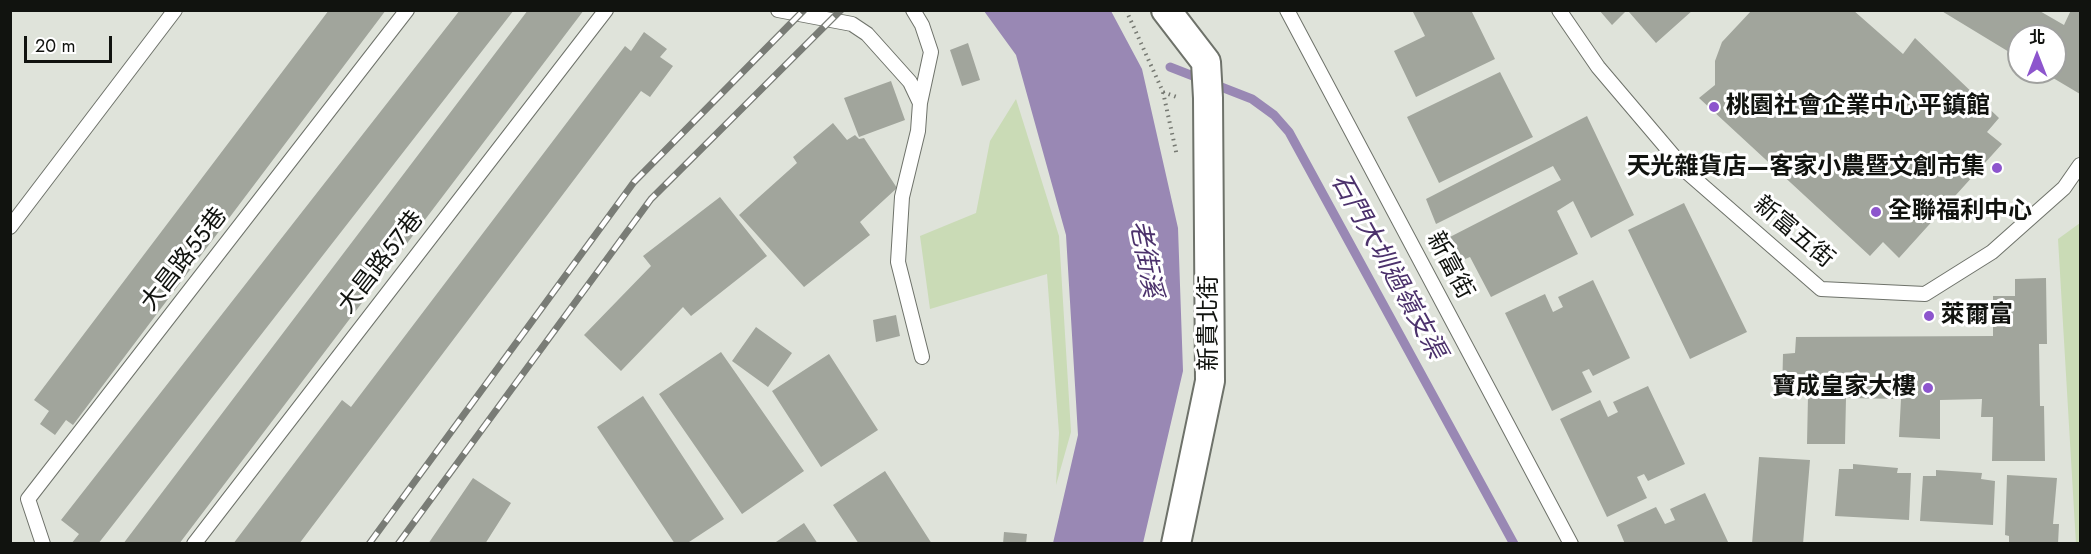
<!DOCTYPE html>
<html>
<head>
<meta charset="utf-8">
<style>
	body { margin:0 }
	#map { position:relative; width:2091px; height:554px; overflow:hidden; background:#dfe3da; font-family:Jost,"Noto Sans TC",sans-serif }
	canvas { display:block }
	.frame { position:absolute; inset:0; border:12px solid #11130f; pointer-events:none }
	.north { position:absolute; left:2007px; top:24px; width:60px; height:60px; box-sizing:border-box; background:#fff; border:2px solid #a0a19f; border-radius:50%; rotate:0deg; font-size:16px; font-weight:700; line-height:24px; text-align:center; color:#11130f }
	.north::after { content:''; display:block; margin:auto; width:21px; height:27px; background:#8d55cd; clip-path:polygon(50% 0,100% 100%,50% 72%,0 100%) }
	.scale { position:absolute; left:24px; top:36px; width:88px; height:27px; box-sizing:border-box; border:3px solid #11130f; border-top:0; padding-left:8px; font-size:18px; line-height:21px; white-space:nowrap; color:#11130f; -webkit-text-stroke:4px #fff; paint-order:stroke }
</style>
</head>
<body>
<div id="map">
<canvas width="2091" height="554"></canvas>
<div class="frame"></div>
<div class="north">北</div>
<div class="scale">20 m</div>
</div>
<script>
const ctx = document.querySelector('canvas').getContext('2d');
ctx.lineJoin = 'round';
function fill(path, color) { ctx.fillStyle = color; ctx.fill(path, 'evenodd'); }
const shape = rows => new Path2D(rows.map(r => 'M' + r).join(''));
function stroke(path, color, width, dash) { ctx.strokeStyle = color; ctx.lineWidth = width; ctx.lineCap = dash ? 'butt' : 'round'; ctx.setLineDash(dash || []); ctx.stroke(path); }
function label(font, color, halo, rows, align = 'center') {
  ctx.font = font + ' Jost,"Noto Sans TC",sans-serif'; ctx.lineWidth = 6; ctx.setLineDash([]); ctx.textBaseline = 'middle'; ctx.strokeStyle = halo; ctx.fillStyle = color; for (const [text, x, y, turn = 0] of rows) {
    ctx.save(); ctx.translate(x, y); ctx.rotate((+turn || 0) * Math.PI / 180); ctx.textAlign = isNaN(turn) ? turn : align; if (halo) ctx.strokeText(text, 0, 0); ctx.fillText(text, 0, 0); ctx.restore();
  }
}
fill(shape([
	[1016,99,1059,236,1071,432,1056,485,1059,433,1047,274,930,309,920,236,976,213,990,141],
	[2080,223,2080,543,2076,544,2058,239]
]), '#cadbb6');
fill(shape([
	[984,11,1111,11,1142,69,1178,228,1183,371,1143,543,1053,543,1078,435,1066,235,1016,55]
]), '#9988b4');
stroke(shape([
	[1170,67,1252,99,1274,115,1289,132,1514,544]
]), '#9988b4', 9);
fill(shape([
	[329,10,386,10,73,425,66,420,55,435,40,424,49,411,34,400],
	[460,10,514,10,98,544,71,544,79,534,61,520],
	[528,10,584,10,179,544,123,544],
	[1412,10,1471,10,1495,59,1416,97,1394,51,1425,36],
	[1599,10,1627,10,1612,25],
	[1630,10,1693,10,1656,43,1629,12],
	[1752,10,1853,10,1903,54,1915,38,1999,118,1987,132,2002,144,1899,258,1883,242,1870,256,1699,98,1715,85,1715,61,1722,42],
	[1940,10,2038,10,2064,25,2071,10,2080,10,2080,94,2043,72,2055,72,2055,36,2019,36,2019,58],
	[644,32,667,49,660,57,673,66,650,97,641,91,299,544,233,544,342,400,351,407,625,46,631,51],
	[968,43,980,80,962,86,950,50],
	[1500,72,1533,137,1439,183,1407,117],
	[891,81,905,120,859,137,844,98],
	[1587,116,1634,215,1591,238,1573,201,1557,211,1578,254,1491,297,1470,257,1456,263,1446,239,1561,180,1553,166,1436,224,1426,199],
	[833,123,847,140,855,135,859,139,864,138,897,188,860,222,870,235,804,287,739,215,797,163,793,157],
	[720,197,767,256,691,316,683,307,621,371,584,335,651,266,643,256],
	[1684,203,1747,332,1690,359,1628,230],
	[2046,278,2047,344,2039,344,2040,406,2044,406,2045,461,1992,461,1993,417,1981,417,1982,399,1940,400,1940,439,1899,437,1901,399,1846,398,1845,444,1807,444,1808,396,1782,395,1783,354,1795,353,1796,337,1993,336,1993,296,2015,296,2015,279],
	[1593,280,1630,358,1593,376,1589,369,1582,372,1592,392,1552,411,1505,313,1545,294,1553,312,1563,307,1558,297],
	[896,315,900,336,876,342,873,320],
	[756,327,792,353,768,387,732,361],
	[721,352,804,471,742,514,659,394],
	[829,354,878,430,821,467,772,391],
	[1648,386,1685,464,1648,481,1644,474,1637,477,1647,498,1607,517,1560,419,1600,400,1608,417,1618,412,1613,402],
	[643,396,724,519,686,544,675,544,597,427],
	[1759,457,1810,460,1803,544,1752,544],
	[1853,464,1898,468,1897,473,1911,473,1909,520,1835,516,1839,469,1853,469],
	[1936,470,1982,473,1981,479,1995,481,1993,525,1920,521,1923,476,1936,476],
	[885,471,932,544,859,544,833,505],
	[2007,475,2057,478,2053,524,2059,524,2058,544,2009,544,2009,536,2005,535],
	[473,478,511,503,485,544,428,544],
	[1705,493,1729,544,1625,544,1617,525,1656,507,1665,524,1675,520,1670,509],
	[804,523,818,544,773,544],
	[1004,532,1027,534,1026,544,1003,544]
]), '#a1a59c');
const service = shape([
	[778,10,852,24,867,34,910,82,920,103,918,131,902,197,898,262,922,357],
	[913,10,922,25,931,52,920,103],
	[1287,10,1571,544],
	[1559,10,1598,67,1688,173,1821,289,1925,294,1992,252,2064,188,2080,165],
	[10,227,175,10],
	[43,544,28,499,407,10],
	[194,544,606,10]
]);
const minor = shape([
	[1166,10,1206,62,1208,98,1210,381,1176,544]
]);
stroke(service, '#6e726a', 16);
stroke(minor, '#6e726a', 32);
stroke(shape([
	[1126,10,1163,92,1177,156],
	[1163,92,1179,98]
]), '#767972', 4, [1.5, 4.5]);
stroke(service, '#fff', 14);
stroke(minor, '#fff', 28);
const rail = shape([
	[369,544,634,182,804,10],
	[398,544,651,199,841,10]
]);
stroke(rail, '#797c76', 7);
stroke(rail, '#fff', 4.5, [14]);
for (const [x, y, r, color] of [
	[1714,107,6,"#8d55cd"],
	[1997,168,6,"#8d55cd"],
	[1876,212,6,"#8d55cd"],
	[1929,316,6,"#8d55cd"],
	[1928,388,6,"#8d55cd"]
]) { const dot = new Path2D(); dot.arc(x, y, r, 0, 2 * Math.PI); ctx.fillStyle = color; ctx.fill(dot); stroke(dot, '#fff', 2); }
label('bold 24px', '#11130f', '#fff', [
	["桃園社會企業中心平鎮館",1726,107],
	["天光雜貨店—客家小農暨文創市集",1985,168,"right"],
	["全聯福利中心",1888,212],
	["萊爾富",1941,316],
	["寶成皇家大樓",1916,388,"right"]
], 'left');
label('24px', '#11130f', '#fff', [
	["新富五街",1793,233,40],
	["大昌路55巷",185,260,-52],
	["大昌路57巷",382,263,-52],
	["新富街",1449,266,62],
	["新貴北街",1210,323,-90]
]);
label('italic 26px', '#4c326c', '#fff', [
	["老街溪",1144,259,79],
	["石門大圳過嶺支渠",1387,267,61]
]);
</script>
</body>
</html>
